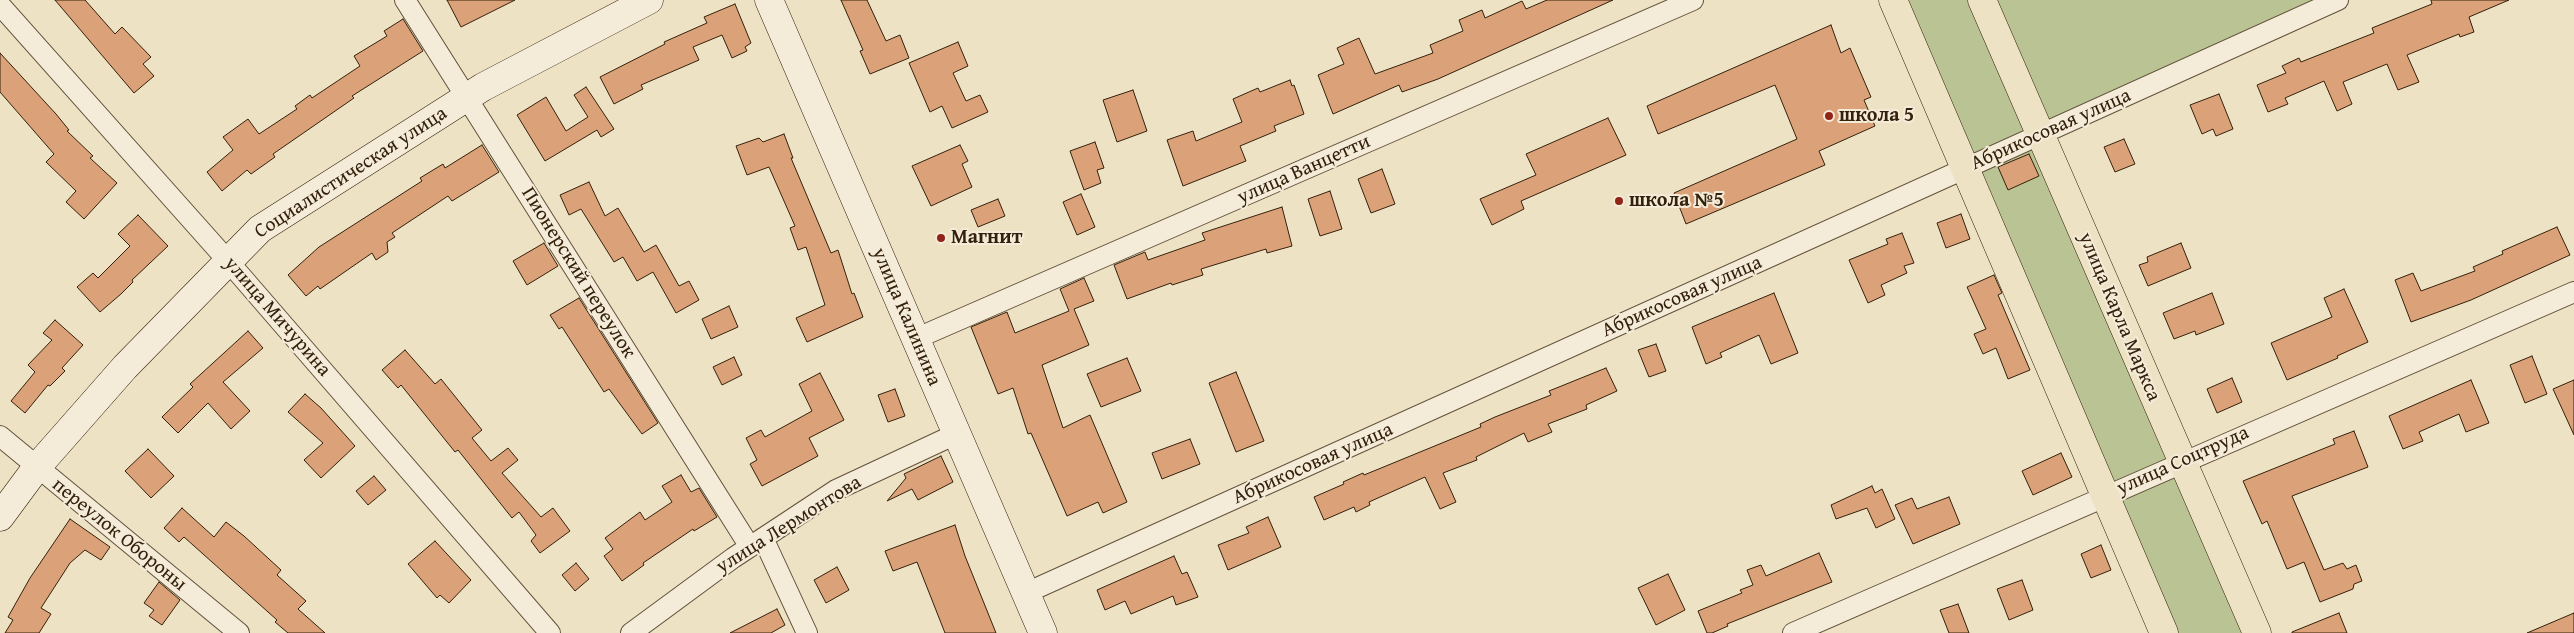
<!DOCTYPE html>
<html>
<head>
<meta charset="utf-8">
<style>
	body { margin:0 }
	canvas { display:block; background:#eee2c5 }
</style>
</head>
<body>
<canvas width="2574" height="633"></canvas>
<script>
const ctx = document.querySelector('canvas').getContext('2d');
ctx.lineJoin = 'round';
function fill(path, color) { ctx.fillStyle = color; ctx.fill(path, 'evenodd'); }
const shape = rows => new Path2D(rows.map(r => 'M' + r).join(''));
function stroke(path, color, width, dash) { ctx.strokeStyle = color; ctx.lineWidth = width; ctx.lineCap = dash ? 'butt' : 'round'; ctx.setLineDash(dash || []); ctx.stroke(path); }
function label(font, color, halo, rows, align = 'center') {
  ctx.font = font + ' "Gentium Book Plus",serif'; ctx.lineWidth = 4; ctx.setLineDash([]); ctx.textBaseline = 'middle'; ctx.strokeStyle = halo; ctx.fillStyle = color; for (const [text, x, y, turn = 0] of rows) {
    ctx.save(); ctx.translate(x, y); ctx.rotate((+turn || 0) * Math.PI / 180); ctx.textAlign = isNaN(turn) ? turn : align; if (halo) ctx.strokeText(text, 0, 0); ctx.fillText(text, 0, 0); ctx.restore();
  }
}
fill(shape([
	[1892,0,2338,0,2041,135,2257,633,2162,633]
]), '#bac394');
const building = shape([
	[55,0,85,0,115,34,122,27,151,57,143,64,154,76,134,93,55,0],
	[447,0,515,0,461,27,447,0],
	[841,0,867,0,886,41,900,35,909,58,870,74,860,51,863,50,841,0],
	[1547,0,1613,0,1438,79,1402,92,1399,85,1333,114,1318,75,1344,64,1337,48,1359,38,1375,74,1433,53,1430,45,1463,31,1459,20,1482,10,1485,18,1522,1,1526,9,1547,0],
	[2431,0,2509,0,2469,17,2474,32,2460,37,2459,34,2407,55,2419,82,2398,90,2387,64,2343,82,2352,104,2337,111,2324,81,2285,98,2288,104,2268,112,2257,85,2286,73,2282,66,2299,58,2301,62,2374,33,2372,28,2432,4,2431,0],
	[735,4,751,43,745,47,747,51,732,58,722,35,693,47,699,60,641,85,643,89,614,104,600,77,665,44,664,42,707,23,704,17,735,4],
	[403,19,423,51,352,96,354,98,273,154,275,157,251,174,247,170,222,191,207,172,233,150,223,137,248,119,259,134,297,109,295,106,310,95,312,98,360,66,354,56,387,36,384,31,403,19],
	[1831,25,1841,53,1850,48,1871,97,1864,100,1875,126,1819,151,1825,165,1686,224,1674,193,1797,139,1775,85,1658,134,1647,106,1831,25],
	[958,42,968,66,953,73,966,101,980,95,988,112,952,128,942,106,930,112,909,63,958,42],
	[0,53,56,114,69,130,67,131,93,156,90,158,117,183,84,219,66,202,76,191,46,162,54,154,0,92,0,53],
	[1290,80,1292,86,1294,85,1304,114,1274,126,1276,131,1240,146,1246,161,1183,186,1167,140,1193,131,1196,141,1242,122,1233,99,1258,88,1260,92,1290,80],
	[586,87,614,129,601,137,597,130,545,161,517,115,546,97,566,131,588,117,574,95,586,87],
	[1133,90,1147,131,1117,142,1103,100,1133,90],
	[2219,94,2233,129,2216,136,2213,129,2202,134,2190,105,2219,94],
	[1608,118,1626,155,1521,201,1524,209,1492,225,1480,199,1536,175,1526,154,1608,118],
	[784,134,793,158,791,158,831,253,838,250,852,294,854,293,863,317,807,342,796,318,825,305,806,247,798,250,790,228,795,226,769,167,747,175,736,146,759,138,763,142,784,134],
	[2124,139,2135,164,2115,172,2104,147,2124,139],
	[1095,142,1104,168,1097,170,1101,183,1084,190,1070,151,1095,142],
	[482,145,499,172,452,201,448,196,392,233,395,237,387,242,388,252,376,260,372,253,320,289,318,286,306,296,288,275,319,247,422,181,420,178,443,164,445,168,482,145],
	[960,145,968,161,962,164,972,187,931,206,912,166,960,145],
	[2029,154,2039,176,2008,190,1998,167,2029,154],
	[1382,169,1395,204,1371,213,1358,179,1382,169],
	[589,182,605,216,618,208,644,252,656,245,679,286,689,281,699,300,676,313,653,272,637,281,623,257,614,262,581,209,569,215,560,195,589,182],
	[1330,191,1342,229,1320,236,1308,199,1330,191],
	[1081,194,1095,227,1077,235,1063,202,1081,194],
	[998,199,1005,216,978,227,971,210,998,199],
	[1282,207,1292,246,1267,253,1266,249,1201,269,1203,275,1172,285,1171,283,1127,299,1114,265,1145,252,1148,260,1205,240,1202,233,1282,207],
	[1961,214,1970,239,1946,248,1937,223,1961,214],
	[138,215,168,246,132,280,133,282,121,294,100,312,77,287,93,273,98,278,130,246,118,234,138,215],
	[2557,227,2570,255,2471,300,2411,322,2395,280,2413,273,2421,291,2475,271,2473,267,2503,254,2502,251,2557,227],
	[1902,233,1914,263,1904,266,1907,273,1881,285,1885,295,1868,303,1849,260,1888,244,1886,239,1902,233],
	[544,243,558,266,527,285,513,261,544,243],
	[2181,243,2191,268,2148,286,2139,265,2148,262,2147,257,2181,243],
	[1994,275,2002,293,1998,295,2030,370,2008,379,1996,348,1983,354,1974,334,1986,329,1967,287,1994,275],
	[1084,278,1094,301,1074,309,1089,345,1042,365,1063,428,1090,415,1127,502,1103,513,1098,502,1067,516,1031,433,1028,434,1013,388,998,394,971,327,1007,312,1015,333,1069,311,1060,289,1084,278],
	[2344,289,2368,342,2337,356,2338,358,2287,380,2271,343,2332,317,2324,298,2344,289],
	[1774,293,1798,353,1771,364,1759,335,1720,353,1722,357,1706,364,1692,327,1774,293],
	[2212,293,2224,324,2196,335,2195,331,2174,339,2163,313,2212,293],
	[579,298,658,423,642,434,609,389,604,392,562,327,559,329,550,315,579,298],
	[729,306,738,327,711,339,702,319,729,306],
	[55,320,83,345,62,368,65,371,50,386,48,385,25,413,11,401,35,372,28,365,52,340,43,333,55,320],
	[248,331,263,348,223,382,250,411,231,429,208,403,178,433,162,417,193,387,190,384,248,331],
	[1656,344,1666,371,1649,377,1638,350,1656,344],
	[405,350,435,384,441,379,482,430,472,438,491,461,508,448,518,460,502,473,541,517,553,508,570,531,540,553,531,541,536,535,519,512,512,518,458,450,455,452,401,385,398,388,382,370,405,350],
	[2532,356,2547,394,2525,403,2510,365,2532,356],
	[734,357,742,375,722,385,713,367,734,357],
	[1127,358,1141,391,1101,407,1087,374,1127,358],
	[1606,368,1617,391,1586,405,1587,409,1548,424,1552,432,1528,442,1524,433,1476,457,1477,460,1443,473,1456,502,1440,509,1425,477,1369,502,1370,505,1356,512,1354,507,1324,520,1314,497,1344,484,1343,482,1363,473,1364,475,1481,427,1480,424,1495,417,1551,395,1549,391,1606,368],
	[1236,372,1264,441,1236,452,1209,383,1236,372],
	[820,373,844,420,809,438,818,456,762,486,750,464,757,460,746,438,761,430,765,437,812,411,799,384,820,373],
	[2232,378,2242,402,2217,413,2207,389,2232,378],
	[2471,380,2489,423,2466,432,2459,414,2419,432,2423,441,2403,449,2389,416,2471,380],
	[2574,380,2574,435,2553,389,2574,380],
	[895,389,905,416,888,422,878,395,895,389],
	[305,394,321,408,355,446,321,478,304,460,323,443,288,412,305,394],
	[2354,431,2368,467,2292,496,2324,570,2343,563,2347,569,2356,565,2362,581,2354,584,2353,589,2320,602,2304,562,2287,569,2267,521,2262,524,2243,481,2335,444,2333,439,2354,431],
	[1190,439,1200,464,1162,479,1152,453,1190,439],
	[148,449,174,476,151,498,125,471,148,449],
	[2061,453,2072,477,2033,495,2022,471,2061,453],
	[941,456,953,482,918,500,912,489,887,501,906,478,904,474,941,456],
	[681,475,691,492,699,488,717,517,694,531,693,529,643,563,644,565,622,581,604,556,613,549,605,538,640,512,645,520,672,502,662,486,681,475],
	[374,476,386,490,368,505,356,491,374,476],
	[1872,486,1875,493,1882,489,1895,519,1876,528,1867,508,1836,519,1831,505,1872,486],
	[1949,497,1960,524,1913,544,1895,505,1912,498,1917,509,1949,497],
	[182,508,214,537,226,522,244,536,281,570,277,575,306,601,298,609,325,633,288,633,275,622,277,620,184,537,179,542,164,528,182,508],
	[1268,517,1281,547,1228,570,1218,545,1249,533,1246,527,1268,517],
	[70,519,110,547,101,560,85,550,70,563,41,608,51,614,39,633,5,633,13,620,8,617,30,578,70,519],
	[955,525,965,556,996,633,945,633,917,562,893,571,885,551,955,525],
	[435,541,471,580,449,603,440,595,437,598,408,564,435,541],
	[2101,545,2111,570,2091,578,2081,554,2101,545],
	[1819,553,1832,582,1727,624,1728,626,1712,633,1707,633,1698,611,1742,593,1740,590,1753,585,1747,570,1761,565,1766,576,1819,553],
	[1174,556,1182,574,1187,572,1198,597,1176,605,1173,596,1131,614,1125,601,1105,610,1097,590,1174,556],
	[576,563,589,579,575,591,562,575,576,563],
	[837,567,849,590,826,603,814,580,837,567],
	[1668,574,1685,610,1656,625,1638,588,1668,574],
	[2022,580,2033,610,2009,620,1997,589,2022,580],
	[159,582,180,600,162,625,149,616,154,610,144,603,159,582],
	[1958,604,1969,633,1949,633,1940,610,1958,604],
	[777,609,785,625,771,633,730,633,777,609],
	[2339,613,2347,633,2292,633,2292,632,2339,613],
	[2574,613,2574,633,2527,633,2574,613]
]);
fill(building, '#dba179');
stroke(building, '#34210b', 1);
const street = shape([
	[405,0,750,547],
	[0,5,228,261,550,633],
	[915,339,1693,0],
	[0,436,239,633],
	[763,538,807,633],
	[1026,593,2338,0],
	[631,633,733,558,836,490,956,434],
	[1793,633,2574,292]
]);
const secondary = shape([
	[769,0,1043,633],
	[0,517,37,467,125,367,260,229,483,87,649,0]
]);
const primary = shape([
	[1893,0,2164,633],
	[1982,0,2257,633]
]);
stroke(street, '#62513a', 22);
stroke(secondary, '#34210b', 29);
stroke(primary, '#34210b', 29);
stroke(street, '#f4ecd9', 20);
stroke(secondary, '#f4ecd9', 28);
stroke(primary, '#eee2c5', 28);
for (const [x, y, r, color] of [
	[1829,116,5,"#8f2418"],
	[1619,201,5,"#8f2418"],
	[941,238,5,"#8f2418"]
]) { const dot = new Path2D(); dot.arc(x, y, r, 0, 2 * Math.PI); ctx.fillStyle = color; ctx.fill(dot); stroke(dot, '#f4ecd9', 2); }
label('bold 20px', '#34210b', '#f4ecd9', [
	["школа 5",1839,116],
	["школа №5",1629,201],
	["Магнит",951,238]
], 'left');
label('20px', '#34210b', '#f4ecd9', [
	["Абрикосовая улица",2051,130,-24],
	["улица Ванцетти",1304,170,-24],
	["Социалистическая улица",351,173,-33],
	["Пионерский переулок",578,273,58],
	["Абрикосовая улица",1682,297,-24],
	["улица Мичурина",277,317,49],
	["улица Калинина",906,317,67],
	["улица Карла Маркса",2119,317,67],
	["улица Соцтруда",2183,461,-24],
	["Абрикосовая улица",1313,464,-24],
	["улица Лермонтова",789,525,-32],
	["переулок Обороны",119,535,39]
]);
</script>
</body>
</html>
